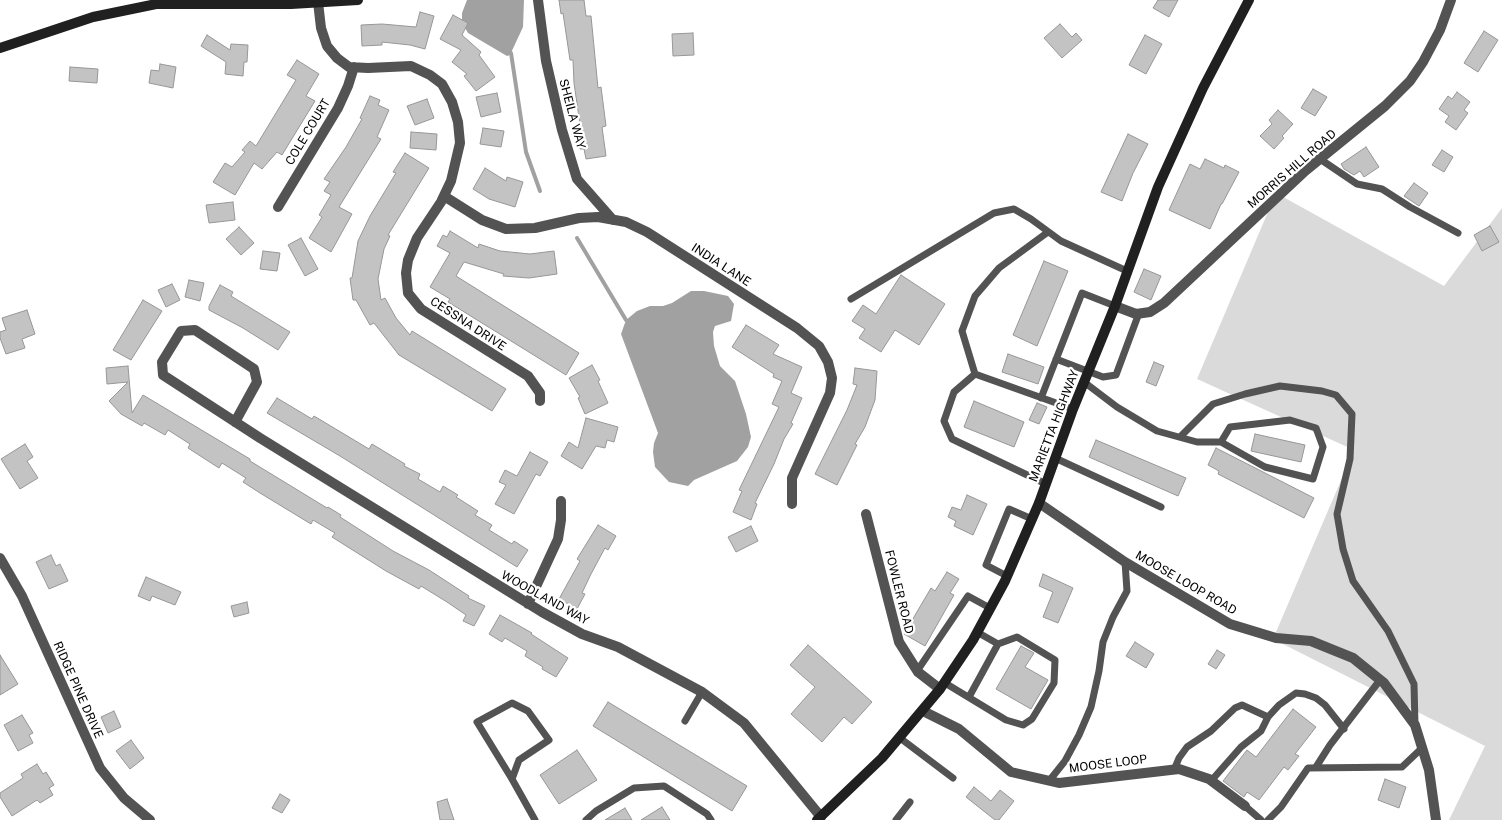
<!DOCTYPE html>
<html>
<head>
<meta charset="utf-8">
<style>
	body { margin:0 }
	canvas { display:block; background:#fff }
</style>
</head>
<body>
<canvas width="1502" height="820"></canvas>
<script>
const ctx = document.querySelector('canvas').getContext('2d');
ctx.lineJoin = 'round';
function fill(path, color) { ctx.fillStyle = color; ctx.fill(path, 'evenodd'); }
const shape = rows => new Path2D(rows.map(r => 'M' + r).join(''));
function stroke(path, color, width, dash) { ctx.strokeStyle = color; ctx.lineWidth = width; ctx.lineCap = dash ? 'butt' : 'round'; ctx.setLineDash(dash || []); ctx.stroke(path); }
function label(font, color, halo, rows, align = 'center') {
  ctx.font = font + ' "Public Sans",sans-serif'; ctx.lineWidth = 4.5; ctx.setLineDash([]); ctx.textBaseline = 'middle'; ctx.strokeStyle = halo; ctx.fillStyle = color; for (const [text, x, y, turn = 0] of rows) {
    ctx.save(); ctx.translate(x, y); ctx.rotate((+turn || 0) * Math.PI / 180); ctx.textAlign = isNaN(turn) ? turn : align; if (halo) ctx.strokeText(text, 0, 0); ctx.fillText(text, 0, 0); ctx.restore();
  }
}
fill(shape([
	[1276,193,1444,286,1502,208,1502,820,1449,820,1485,746,1273,639,1354,450,1197,379]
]), '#dadada');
fill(shape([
	[467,0,524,0,523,27,510,55,507,56,468,33,462,23,462,13],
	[691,291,704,291,728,296,734,304,731,321,715,326,713,332,714,346,720,366,735,381,746,414,751,437,748,447,737,461,694,480,688,486,669,482,655,467,653,452,654,443,658,433,621,334,626,320,637,311,650,306,663,306,672,303]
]), '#a1a1a1');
stroke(shape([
	[511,53,526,152,540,191],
	[577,238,626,320]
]), '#a1a1a1', 4);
const building = shape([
	[559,0,584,0,586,16,591,16,598,88,601,87,606,126,602,127,606,156,586,159,584,149,580,149,579,138,582,138,574,83,573,60,570,60,563,13,561,14,559,0],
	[1158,0,1178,0,1169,17,1153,8,1158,0],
	[420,12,434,16,425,49,410,45,382,42,382,45,362,46,361,25,382,24,416,27,420,12],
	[453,15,468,23,462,35,481,52,479,55,495,77,476,91,464,76,467,74,452,62,461,50,440,39,453,15],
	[1060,24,1072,37,1076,33,1082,40,1062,58,1044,38,1060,24],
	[1484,31,1498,40,1478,72,1464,63,1484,31],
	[693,33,694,55,673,56,672,34,693,33],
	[207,35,230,50,231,44,248,45,247,62,244,62,243,76,225,74,226,62,201,46,207,35],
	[1145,35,1162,44,1146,74,1129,65,1145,35],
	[297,60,319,74,306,96,315,101,282,155,277,152,262,169,254,163,235,195,213,182,225,163,232,167,245,152,242,150,250,141,256,146,296,80,287,75,297,60],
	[160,64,176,67,173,88,149,83,151,70,159,71,160,64],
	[70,67,98,69,97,83,69,81,70,67],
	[1313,89,1327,97,1315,116,1301,108,1313,89],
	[1457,92,1470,102,1464,110,1468,113,1456,130,1445,122,1449,116,1439,109,1448,96,1452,99,1457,92],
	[497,93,501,112,481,117,476,97,497,93],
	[370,96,380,100,378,105,389,110,377,137,381,139,339,207,352,214,331,252,309,238,322,217,319,215,331,195,324,191,330,182,324,179,346,147,362,119,360,118,370,96],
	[427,99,434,118,415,125,407,106,427,99],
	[1278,110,1293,124,1282,136,1284,138,1274,149,1260,136,1272,124,1269,120,1278,110],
	[483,128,504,131,501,147,480,144,483,128],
	[411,132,437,134,436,150,410,148,411,132],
	[1128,134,1148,144,1133,173,1122,201,1101,192,1128,134],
	[1366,147,1379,167,1364,177,1360,171,1354,175,1344,169,1341,164,1366,147],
	[1442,150,1453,157,1444,172,1432,165,1442,150],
	[405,153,429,168,388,235,390,236,384,249,378,279,381,300,385,298,396,318,410,335,412,331,506,389,492,411,399,355,374,323,370,325,356,300,353,300,350,278,352,278,358,241,370,216,396,173,393,172,405,153],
	[1205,159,1224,168,1225,165,1239,172,1222,204,1221,204,1210,229,1169,210,1190,164,1200,169,1205,159],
	[485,168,506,181,507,177,523,182,515,207,489,199,473,189,485,168],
	[1414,183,1428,193,1419,206,1404,196,1414,183],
	[233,202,235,220,209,223,206,205,233,202],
	[1490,226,1499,242,1482,251,1474,235,1490,226],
	[239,227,254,243,241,255,226,239,239,227],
	[450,231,478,248,479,244,500,251,530,254,554,251,557,274,529,278,503,276,504,274,464,262,456,276,579,353,566,375,448,302,450,299,430,287,450,253,437,246,443,235,447,237,450,231],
	[301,238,318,269,305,276,288,245,301,238],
	[263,251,280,253,277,271,260,269,263,251],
	[1044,261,1068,271,1037,346,1013,335,1044,261],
	[1144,269,1161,276,1151,300,1134,292,1144,269],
	[901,275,945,304,919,345,895,330,881,352,859,338,865,329,852,321,863,305,876,314,901,275],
	[189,280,204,283,200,301,185,297,189,280],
	[172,284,180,300,166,307,158,290,172,284],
	[220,285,233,292,231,296,290,332,278,350,243,328,209,310,209,306,220,285],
	[143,300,162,311,131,360,113,350,143,300],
	[27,310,35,334,22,339,25,348,6,354,0,338,0,332,6,330,2,318,27,310],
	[746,325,779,345,773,354,802,367,791,393,802,398,791,423,793,424,784,439,774,464,755,503,757,504,751,520,733,512,742,491,739,490,779,407,772,404,782,381,773,377,774,374,732,347,746,325],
	[1008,354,1044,367,1038,384,1002,372,1008,354],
	[1154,362,1164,366,1156,386,1146,382,1154,362],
	[592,365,600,380,598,381,608,403,585,414,578,398,580,397,569,378,592,365],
	[128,366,132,413,143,395,250,459,250,461,268,472,327,508,328,507,341,515,340,517,393,551,429,570,469,596,468,598,485,606,474,626,463,621,466,615,447,602,421,586,419,589,386,571,332,537,335,533,313,520,311,524,260,493,243,482,246,478,222,463,219,468,205,459,188,448,190,444,168,430,165,435,144,423,142,426,121,414,109,401,128,382,107,384,106,368,128,366],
	[855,368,877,371,875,400,865,427,855,444,857,445,837,485,815,474,847,410,857,385,853,384,855,368],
	[277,398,312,419,314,416,369,449,372,444,405,464,404,466,420,474,418,479,440,492,443,486,458,495,456,497,478,511,475,515,492,525,489,530,512,544,514,541,528,550,517,567,340,456,267,413,277,398],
	[974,401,1024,422,1014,447,964,427,974,401],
	[1037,403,1047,407,1039,424,1029,420,1037,403],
	[586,418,618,427,614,442,607,440,605,448,596,446,582,469,561,456,569,442,578,448,586,418],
	[1255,434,1305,445,1301,462,1251,451,1255,434],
	[1096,440,1186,478,1178,496,1089,457,1096,440],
	[25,444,33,457,27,461,38,478,20,489,1,459,25,444],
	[1216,448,1314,498,1304,518,1218,474,1219,471,1208,465,1216,448],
	[530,452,548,462,540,476,536,474,514,514,495,504,506,485,499,482,505,470,517,476,530,452],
	[967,495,987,504,973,535,954,526,956,521,948,517,952,507,961,510,967,495],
	[598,525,616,536,608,550,605,548,591,574,582,593,585,594,577,609,559,599,580,561,577,559,598,525],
	[751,526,758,541,736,552,728,537,751,526],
	[51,555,56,566,60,564,68,581,49,589,36,562,51,555],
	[947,572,959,579,950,593,954,595,925,646,904,634,931,588,935,591,947,572],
	[1043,574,1073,588,1058,623,1043,617,1053,592,1039,586,1043,574],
	[146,577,181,592,175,605,152,596,150,601,138,596,146,577],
	[247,602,249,613,234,617,231,606,247,602],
	[500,615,532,633,531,634,568,658,556,677,542,669,543,667,525,656,527,651,505,638,502,642,489,634,500,615],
	[1135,642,1154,654,1146,668,1126,656,1135,642],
	[808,645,872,702,852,724,844,717,822,742,791,714,815,687,790,665,808,645],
	[1021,646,1034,653,1025,667,1048,680,1031,709,996,689,1021,646],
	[1217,650,1225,655,1216,669,1208,664,1217,650],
	[0,655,18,684,0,695,0,655],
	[608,702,747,786,732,811,593,726,608,702],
	[1293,709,1316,727,1295,754,1299,756,1288,770,1284,767,1259,800,1247,792,1244,797,1223,781,1247,750,1256,757,1293,709],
	[114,711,121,727,108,733,101,717,114,711],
	[22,715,33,733,29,735,33,743,18,751,4,725,22,715],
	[131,740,144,758,130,769,116,751,131,740],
	[577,750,597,780,559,804,540,775,577,750],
	[37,764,43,774,46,772,54,785,49,788,53,795,40,803,37,800,12,816,0,797,0,793,23,778,21,774,37,764],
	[1385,779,1406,787,1399,808,1378,800,1385,779],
	[974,787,991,801,1000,790,1014,801,999,820,995,820,966,797,974,787],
	[280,794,290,800,282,813,272,808,280,794],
	[447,799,454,820,440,820,437,802,447,799],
	[662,807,670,820,641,820,662,807],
	[625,808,632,820,605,820,625,808]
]);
fill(building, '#c3c3c3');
stroke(building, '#979797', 1);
stroke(shape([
	[1320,159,1357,184,1382,189,1410,207,1458,233],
	[1048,232,999,268,975,296,962,331,975,374,1073,409],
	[851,299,994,213,1014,209,1031,219,1061,241,1127,271],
	[1056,359,1103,377,1116,375,1139,313],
	[975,374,954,392,944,421,952,439,1046,484],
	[1084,382,1117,407,1157,431,1197,442,1221,442,1265,467,1313,479,1323,447,1316,428,1290,420,1230,427,1221,442],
	[1041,398,1082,293,1115,306],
	[1180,437,1213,404,1245,394,1280,386,1322,391,1336,395,1352,414,1350,459,1337,514,1343,549,1353,581,1388,631,1414,684,1415,725],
	[1055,458,1161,507],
	[1007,576,986,565,1009,509,1032,519],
	[917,671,968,596,990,608],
	[945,683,1006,720,1023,725,1032,719,1054,683,1055,660,1017,637,998,644,977,632],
	[969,697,998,644],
	[685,721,702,692],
	[900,738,953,778],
	[1316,767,1330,745,1380,680],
	[1174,770,1179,758,1187,747,1211,731,1235,708,1242,705,1268,717],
	[512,779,519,760,549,740,528,711,512,703,477,722,512,779,535,820],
	[1049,781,1065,761,1079,735,1091,707,1099,671,1103,642,1113,617,1127,591,1125,562],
	[1211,781,1241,747,1261,731,1268,717,1279,705,1296,693,1305,694,1316,698,1325,705,1344,729],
	[1245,806,1261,820],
	[586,820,596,811,634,788,664,786,707,814,711,820],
	[896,820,910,802],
	[1268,820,1281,807,1308,768,1402,767,1422,748]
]), '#535353', 7);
stroke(shape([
	[538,0,546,61,562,130,577,179,613,220],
	[318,2,321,28,327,46,337,58,349,67,368,68,411,66,430,75,442,84,452,102,458,122,460,143,451,181,441,202,417,238,408,260,406,273,408,293,421,309,528,376,540,393,540,401],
	[444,196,482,220,506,229,535,228,579,218,598,217,626,222,647,232,797,328,819,346,828,362,832,378,830,393,792,478,792,504],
	[278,207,338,108,348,86,354,67],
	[1115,306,1136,314,1150,312,1164,303,1305,171,1385,106,1410,81,1423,62,1440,30,1451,0],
	[235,422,257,382,254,369,195,330,181,331,162,362,163,375,260,438,542,612,582,634,618,647,702,692,744,723,821,817],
	[1039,503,1125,562,1230,624,1276,638,1311,641,1353,658,1384,683,1415,725,1429,770,1436,820],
	[866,514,899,642,918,672,940,689],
	[0,558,22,596,100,768,124,798,150,820],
	[528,604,558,539,561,520,561,501],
	[923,711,959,729,1011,772,1059,783,1179,769,1209,779,1245,806]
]), '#535353', 10);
stroke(shape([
	[0,48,93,17,156,4,291,4,358,0],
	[817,820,882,758,940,689,973,640,1005,581,1039,503,1073,409,1115,306,1158,187,1203,88,1249,0]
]), '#202020', 10);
label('12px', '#000', '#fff', [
	["SHEILA WAY",572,114,75],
	["COLE COURT",308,132,-59],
	["MORRIS HILL ROAD",1292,169,-41],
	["INDIA LANE",721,265,33],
	["CESSNA DRIVE",468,324,33],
	["MARIETTA HIGHWAY",1054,426,-69],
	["MOOSE LOOP ROAD",1186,583,30],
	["FOWLER ROAD",899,592,76],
	["WOODLAND WAY",545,598,29],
	["RIDGE PINE DRIVE",78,690,66],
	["MOOSE LOOP",1108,764,-7]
]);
</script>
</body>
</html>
